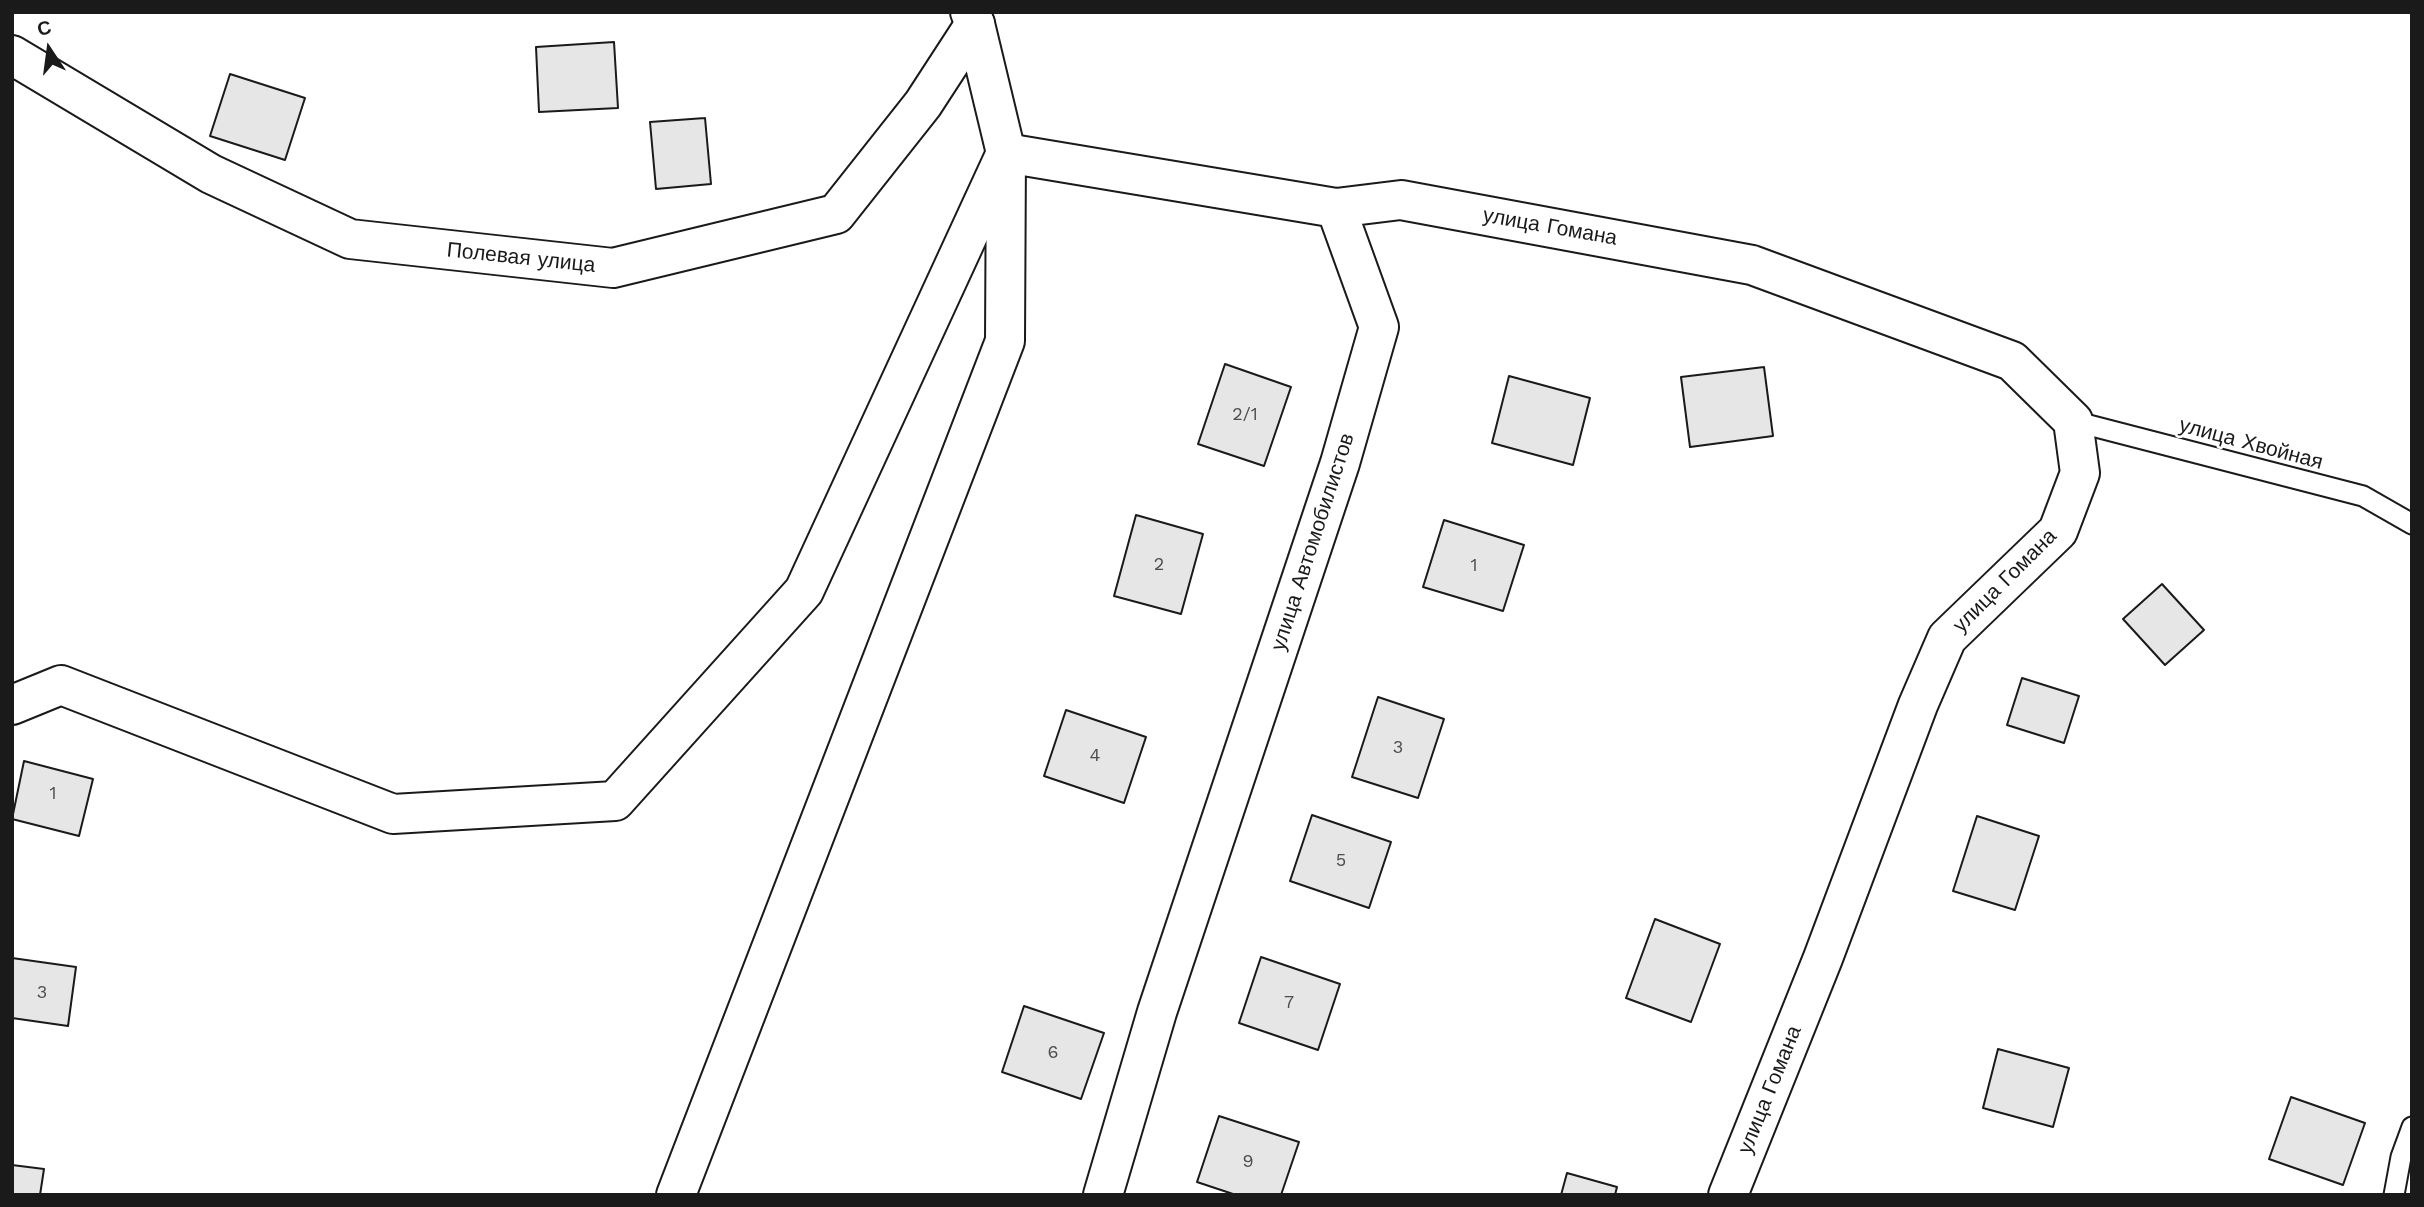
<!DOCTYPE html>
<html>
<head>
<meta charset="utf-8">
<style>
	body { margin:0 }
	#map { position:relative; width:2424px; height:1207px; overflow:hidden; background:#fff; font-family:"Work Sans",sans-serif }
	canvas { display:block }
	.frame { position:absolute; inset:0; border:14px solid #1a1a1a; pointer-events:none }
	.north { position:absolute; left:14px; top:14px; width:70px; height:70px; -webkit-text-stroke:5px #fff; paint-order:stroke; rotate:347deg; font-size:19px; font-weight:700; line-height:28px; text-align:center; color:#1a1a1a }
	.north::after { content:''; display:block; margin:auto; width:24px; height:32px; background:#1a1a1a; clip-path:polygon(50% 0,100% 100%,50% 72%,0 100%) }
</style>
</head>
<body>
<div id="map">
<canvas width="2424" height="1207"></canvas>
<div class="frame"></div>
<div class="north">С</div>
</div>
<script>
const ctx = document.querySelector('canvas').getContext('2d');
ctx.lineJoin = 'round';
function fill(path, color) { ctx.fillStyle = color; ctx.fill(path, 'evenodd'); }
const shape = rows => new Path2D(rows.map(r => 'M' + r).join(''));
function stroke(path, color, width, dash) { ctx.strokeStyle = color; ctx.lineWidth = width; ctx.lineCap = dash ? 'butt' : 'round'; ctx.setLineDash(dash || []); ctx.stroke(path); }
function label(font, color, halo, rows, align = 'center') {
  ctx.font = font + ' "Work Sans",sans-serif'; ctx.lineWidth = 5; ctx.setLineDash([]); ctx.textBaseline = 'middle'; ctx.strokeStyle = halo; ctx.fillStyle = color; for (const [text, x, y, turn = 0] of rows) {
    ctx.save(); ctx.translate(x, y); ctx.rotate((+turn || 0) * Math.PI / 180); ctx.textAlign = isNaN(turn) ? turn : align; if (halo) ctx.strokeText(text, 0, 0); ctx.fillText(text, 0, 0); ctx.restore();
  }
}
const building = shape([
	[614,42,618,108,539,112,536,47,614,42],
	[230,74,305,98,285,160,210,136,230,74],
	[705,118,711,184,656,189,650,122,705,118],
	[1225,364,1291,387,1264,466,1198,444,1225,364],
	[1764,367,1773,436,1690,447,1681,377,1764,367],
	[1509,376,1590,398,1573,465,1492,443,1509,376],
	[1136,515,1203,534,1181,614,1114,596,1136,515],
	[1444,520,1524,545,1503,611,1423,587,1444,520],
	[2162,584,2204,630,2165,665,2123,619,2162,584],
	[2022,678,2079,696,2064,743,2007,725,2022,678],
	[1378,697,1444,719,1418,798,1352,777,1378,697],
	[1066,710,1146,737,1124,803,1044,776,1066,710],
	[24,761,93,779,79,836,12,819,24,761],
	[1312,815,1391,842,1369,908,1290,881,1312,815],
	[1977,816,2039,836,2015,910,1953,891,1977,816],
	[1655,919,1720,944,1691,1022,1626,998,1655,919],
	[1261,957,1340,984,1318,1050,1239,1023,1261,957],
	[12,958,76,967,68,1026,12,1018,12,958],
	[1024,1006,1104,1033,1081,1099,1002,1072,1024,1006],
	[1998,1049,2069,1068,2053,1127,1983,1108,1998,1049],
	[2291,1097,2365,1123,2343,1185,2269,1159,2291,1097],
	[1219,1116,1299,1142,1281,1195,1236,1195,1197,1182,1219,1116],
	[12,1165,44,1169,40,1195,12,1195,12,1165],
	[1567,1173,1617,1187,1615,1195,1561,1195,1567,1173]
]);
fill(building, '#e6e6e6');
stroke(building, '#1a1a1a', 2);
const service = shape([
	[2073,421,2363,496,2412,524],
	[2394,1195,2401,1157,2412,1127]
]);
const minor = shape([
	[12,55,211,174,350,239,613,268,836,214,923,104,975,24],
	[1336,208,1401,200,1752,265,2012,361,2073,421,2080,473,2058,531,1947,638,1918,705,1823,958,1728,1195],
	[12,705,61,685,393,814,615,801,804,591,1006,153,1336,208,1379,327,1340,463,1157,1012,1103,1195]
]);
const tertiary = shape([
	[676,1195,1005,341,1006,153,975,24,970,12]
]);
stroke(service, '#1a1a1a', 23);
stroke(minor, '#1a1a1a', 42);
stroke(tertiary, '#1a1a1a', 42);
stroke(service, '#fff', 19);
stroke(minor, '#fff', 38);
stroke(tertiary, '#fff', 38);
label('18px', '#4d4d4d', null, [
	["2/1",1245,415],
	["2",1159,565],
	["1",1474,566],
	["3",1398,748],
	["4",1095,756],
	["1",53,794],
	["5",1341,861],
	["3",42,993],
	["7",1289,1003],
	["6",1053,1053],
	["9",1248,1162]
]);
label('21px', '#1a1a1a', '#fff', [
	["улица Гомана",1550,227,10],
	["Полевая улица",521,258,6],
	["улица Хвойная",2251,444,15],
	["улица Автомобилистов",1313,542,-72],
	["улица Гомана",2005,581,-45],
	["улица Гомана",1770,1090,-68]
]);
</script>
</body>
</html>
